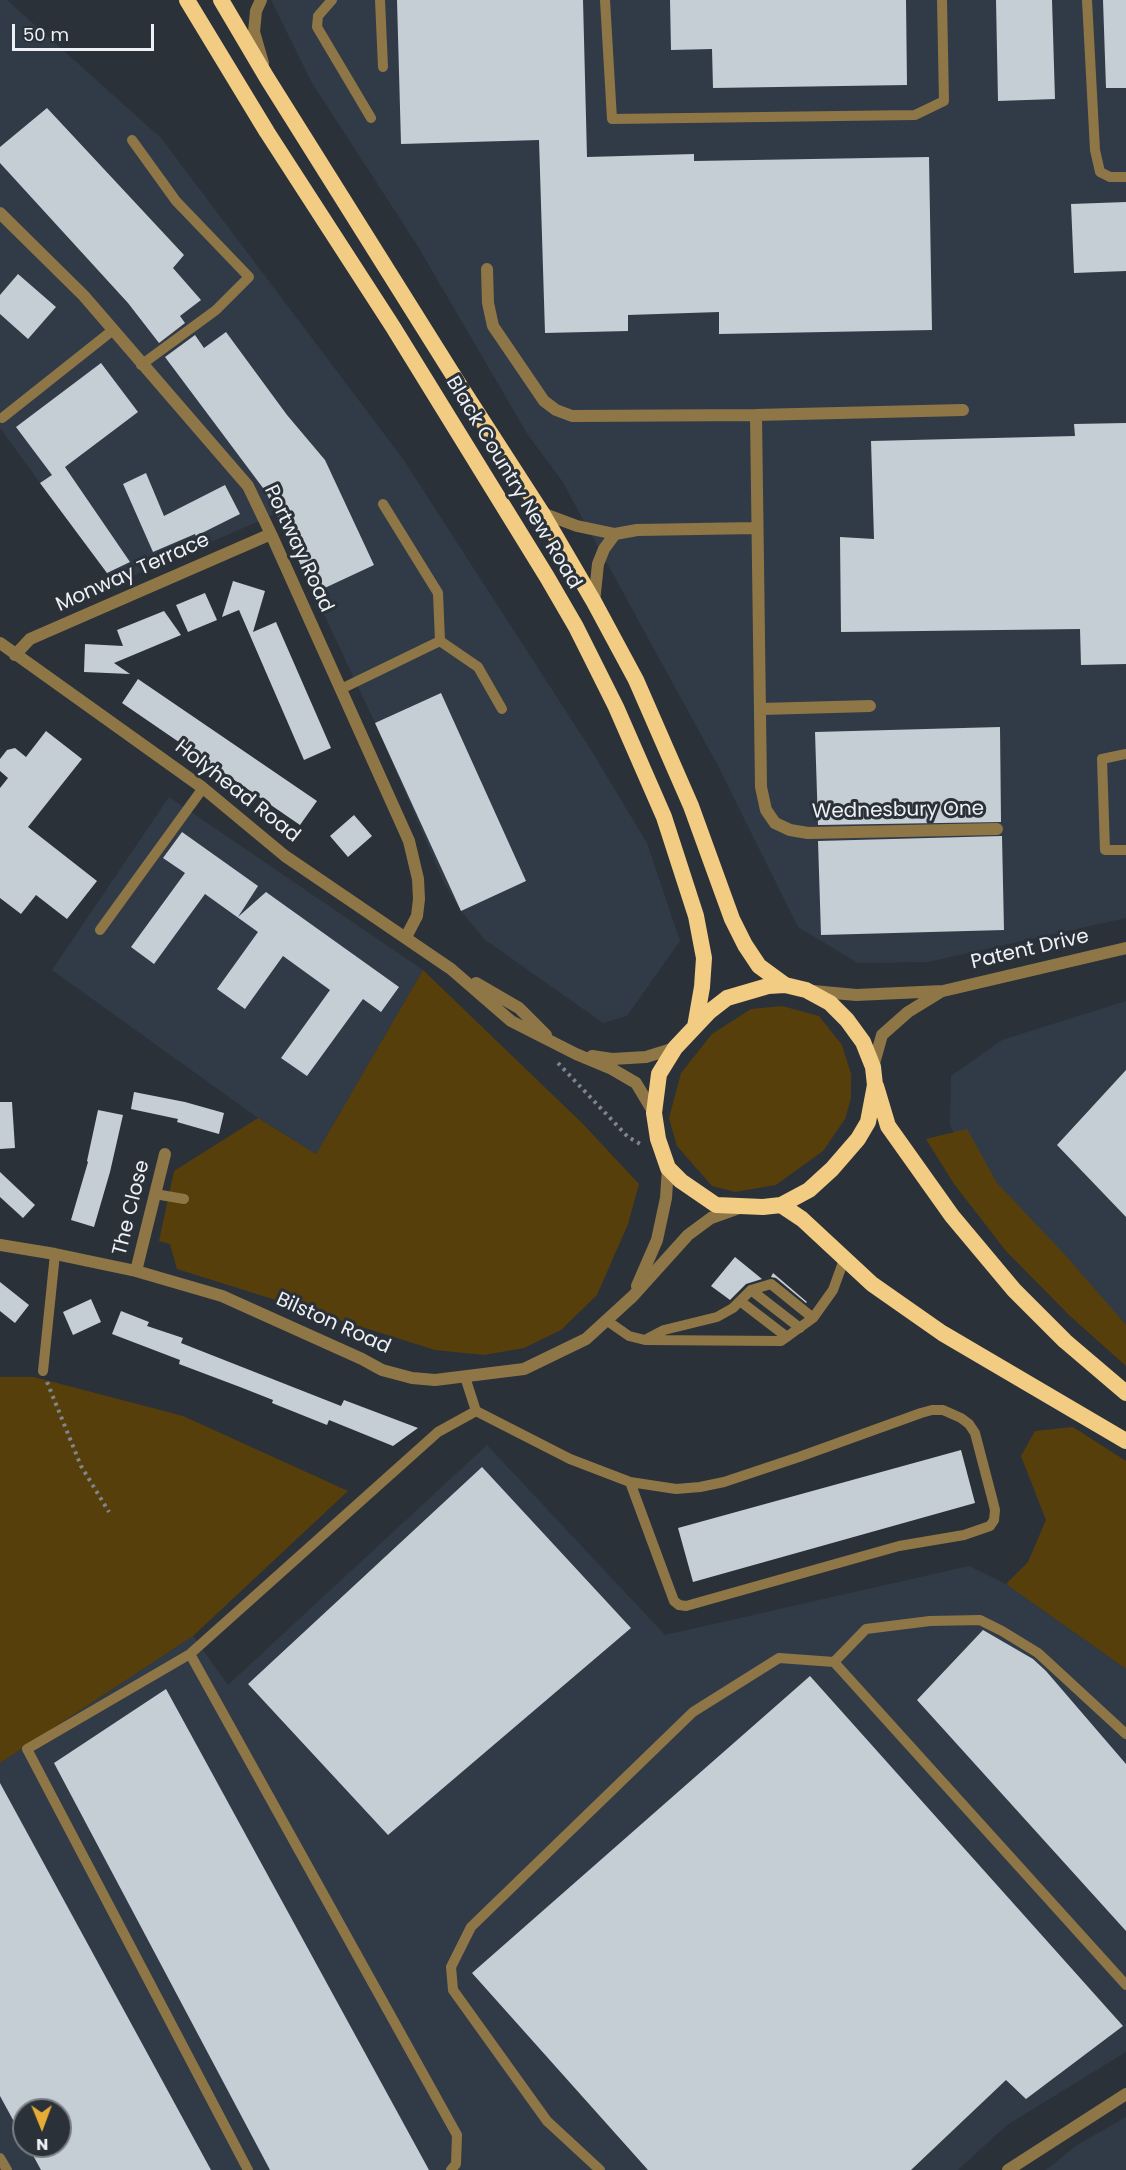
<!DOCTYPE html>
<html>
<head>
<meta charset="utf-8">
<style>
	body { margin:0 }
	#map { position:relative; width:1126px; height:2170px; overflow:hidden; background:#2b3138; font-family:Poppins,sans-serif }
	canvas { display:block }
	.north { position:absolute; left:12px; top:2098px; width:60px; height:60px; box-sizing:border-box; background:#2b3138; border:2px solid #797e84; border-radius:50%; rotate:179deg; font-size:16px; font-weight:700; line-height:24px; text-align:center; color:#edf1f6 }
	.north::after { content:''; display:block; margin:auto; width:21px; height:27px; background:#e6ad36; clip-path:polygon(50% 0,100% 100%,50% 72%,0 100%) }
	.scale { position:absolute; left:12px; top:24px; width:142px; height:27px; box-sizing:border-box; border:3px solid #edf1f6; border-top:0; padding-left:8px; font-size:18px; line-height:21px; white-space:nowrap; color:#edf1f6; -webkit-text-stroke:4px #2b3138; paint-order:stroke }
</style>
</head>
<body>
<div id="map">
<canvas width="1126" height="2170"></canvas>
<div class="north">N</div>
<div class="scale">50 m</div>
</div>
<script>
const ctx = document.querySelector('canvas').getContext('2d');
ctx.lineJoin = 'round';
function fill(path, color) { ctx.fillStyle = color; ctx.fill(path, 'evenodd'); }
const shape = rows => new Path2D(rows.map(r => 'M' + r).join(''));
function stroke(path, color, width, dash) { ctx.strokeStyle = color; ctx.lineWidth = width; ctx.lineCap = dash ? 'butt' : 'round'; ctx.setLineDash(dash || []); ctx.stroke(path); }
function label(font, color, halo, rows, align = 'center') {
  ctx.font = font + ' Poppins,sans-serif'; ctx.lineWidth = 6; ctx.setLineDash([]); ctx.textBaseline = 'middle'; ctx.strokeStyle = halo; ctx.fillStyle = color; for (const [text, x, y, turn = 0] of rows) {
    ctx.save(); ctx.translate(x, y); ctx.rotate((+turn || 0) * Math.PI / 180); ctx.textAlign = isNaN(turn) ? turn : align; if (halo) ctx.strokeText(text, 0, 0); ctx.fillText(text, 0, 0); ctx.restore();
  }
}
fill(shape([
	[0,0,7,0,161,138,403,459,591,750,647,843,680,941,627,1016,603,1023,484,939,461,911,445,885,375,723,314,593,280,512,114,584,0,428],
	[271,0,1126,0,1126,918,928,962,858,963,798,927,717,764,562,481,528,435,417,245,312,83],
	[169,797,423,970,316,1154,258,1118,52,970],
	[1126,1001,1126,1328,994,1216,950,1125,951,1076,1002,1040],
	[487,1445,665,1635,969,1566,1006,1584,1126,1669,1126,2052,1007,2125,958,2170,0,2170,0,1763,193,1636,228,1685],
	[24,2110,60,2110,60,2146,24,2146],
	[1126,2117,1126,2170,1046,2170,1077,2145]
]), '#313b47');
fill(shape([
	[423,970,583,1124,639,1184,628,1224,597,1295,561,1330,524,1348,484,1355,435,1350,177,1269,170,1244,159,1241,174,1171,258,1118,316,1154],
	[782,1006,819,1016,842,1045,851,1074,851,1098,845,1119,823,1151,776,1185,735,1192,712,1186,677,1146,669,1118,681,1073,712,1034,751,1009],
	[967,1129,997,1183,1066,1256,1126,1325,1126,1366,1070,1316,1006,1251,954,1184,926,1139],
	[0,1377,34,1377,183,1416,348,1491,193,1636,0,1763],
	[1073,1427,1126,1461,1126,1669,1006,1584,1028,1562,1046,1520,1021,1456,1035,1431]
]), '#573f0b');
fill(shape([
	[397,0,583,0,587,157,694,154,694,161,929,157,932,330,719,334,719,312,628,315,628,331,545,333,539,140,401,144],
	[670,0,906,0,907,85,713,88,712,49,671,50],
	[996,0,1052,0,1055,99,998,101],
	[1103,0,1126,0,1126,88,1106,88],
	[47,108,184,255,173,268,201,300,180,316,185,323,159,343,128,303,0,163,0,147],
	[1126,202,1126,271,1074,273,1071,204],
	[18,274,56,307,28,339,0,314,0,295],
	[226,332,287,415,325,460,374,565,314,593,266,492,165,357,195,335,204,348],
	[101,363,138,412,65,467,130,562,107,573,40,483,52,475,16,427],
	[1126,423,1126,664,1081,665,1080,629,841,632,840,537,874,539,871,441,1075,436,1074,424],
	[146,473,164,516,225,485,240,514,196,536,195,534,153,552,123,484],
	[233,581,265,591,253,632,276,622,331,748,304,760,239,610,222,617],
	[205,593,217,620,188,632,176,605],
	[164,611,181,635,114,663,130,674,84,672,85,644,123,646,117,630],
	[138,679,317,801,300,825,122,703],
	[441,693,526,881,461,911,375,723],
	[1000,727,1001,822,818,825,815,732],
	[46,731,82,759,28,827,97,881,67,919,36,895,21,914,0,898,0,788,8,778,0,771,0,759,7,750,15,748,26,757],
	[354,815,372,836,348,857,330,836],
	[182,832,258,886,238,917,266,892,399,987,381,1012,363,999,307,1076,281,1058,330,990,283,956,245,1009,217,989,258,932,205,894,154,964,131,947,185,873,163,858],
	[1002,836,1004,930,821,935,818,841],
	[1126,1070,1126,1217,1057,1145],
	[134,1092,185,1102,224,1113,219,1134,177,1122,178,1119,131,1109],
	[0,1102,12,1102,15,1148,0,1149],
	[98,1110,123,1115,110,1172,94,1227,71,1220,88,1162,87,1161],
	[0,1172,35,1205,23,1218,0,1197],
	[735,1257,762,1279,746,1284,730,1300,711,1286],
	[773,1273,807,1302,806,1303,776,1278,771,1277],
	[0,1282,29,1305,15,1323,0,1311],
	[91,1299,101,1322,73,1335,63,1312],
	[121,1311,149,1322,147,1326,183,1338,181,1343,341,1406,344,1400,418,1428,393,1446,329,1420,327,1425,272,1403,273,1400,240,1387,179,1364,180,1360,112,1334],
	[961,1450,975,1503,693,1582,678,1528],
	[482,1467,631,1628,388,1835,248,1684],
	[983,1630,1033,1659,1046,1671,1126,1764,1126,1931,917,1700],
	[810,1676,1123,2026,1026,2099,1006,2080,911,2170,648,2170,472,1973],
	[166,1689,429,2170,270,2170,54,1763],
	[0,1783,211,2170,41,2170,28,2146,60,2146,60,2110,24,2110,24,2140,0,2096]
]), '#c5cdd5');
stroke(shape([
	[558,1063,628,1137,642,1145],
	[47,1382,81,1466,109,1512]
]), '#80858c', 4, [3, 4.5]);
stroke(shape([
	[332,0,318,16,317,27,371,118],
	[380,0,383,67],
	[605,0,612,119,915,115,944,101,942,0],
	[1087,0,1095,150,1100,172,1110,177,1126,177],
	[132,140,176,201,249,277,216,310,141,365],
	[2,418,113,330],
	[383,504,438,593,440,641],
	[341,689,440,641,478,667,502,709],
	[1126,754,1102,759,1105,850,1126,850],
	[100,930,203,788],
	[155,1194,184,1199],
	[751,1290,800,1328],
	[740,1301,787,1337],
	[606,1320,629,1336,645,1340,781,1341,813,1318,833,1290,845,1257],
	[645,1340,664,1330,717,1317,733,1308,751,1290,771,1284,813,1318],
	[43,1371,55,1254],
	[476,1411,570,1459,630,1482,674,1601,679,1605,686,1606,899,1546,964,1535,990,1526,994,1520,995,1510,992,1498,975,1433,969,1424,961,1418,943,1410,932,1410,921,1413,799,1457,724,1482,700,1487,676,1489,630,1482],
	[190,1654,27,1749,248,2170],
	[1126,1734,1038,1653,1002,1631,980,1620,930,1621,866,1629,834,1662,1126,1985],
	[0,2158,7,2170],
	[451,2170,456,2164,457,2135,190,1654,438,1432,476,1411,465,1377],
	[600,2170,547,2121,453,1990,451,1967,471,1927,693,1712,779,1658,834,1662]
]), '#8f7647', 10);
stroke(shape([
	[261,0,256,11,254,32,263,63],
	[0,213,84,296,248,486,271,534,409,841,418,879,419,899,417,916,406,937],
	[487,269,488,303,493,326,544,401,556,410,572,416,756,415,963,410],
	[756,415,761,787,766,810,775,823,790,830,808,833,997,829],
	[542,513,577,526,615,534,637,530,757,528],
	[594,602,598,564,604,549,615,534],
	[15,655,30,639,271,534],
	[761,709,870,706],
	[813,991,856,995,943,991,1126,948],
	[873,1067,882,1035,908,1012,939,993],
	[0,1245,55,1254,136,1271,222,1296,362,1359,382,1370,412,1378,435,1380,524,1369,586,1339,633,1296,688,1235,711,1218,739,1208],
	[136,1271,165,1154],
	[637,1286,657,1240,666,1198,668,1168],
	[1008,2170,1126,2094]
]), '#8f7647', 12);
stroke(shape([
	[0,643,203,788,285,856,451,969,511,1021,576,1054,612,1069,636,1083,654,1113],
	[476,983,519,1008,546,1035],
	[592,1056,612,1059,646,1057,675,1048]
]), '#8f7647', 12);
stroke(shape([
	[187,0,267,132,393,327,547,577,576,627,616,707,664,817,696,916,704,958,702,987,695,1027],
	[221,0,267,78,460,386,542,513,594,602,636,680,691,806,732,919,745,945,759,966,785,985],
	[785,985,806,990,830,1003,847,1020,863,1042,873,1067,875,1085,868,1122,858,1139,832,1169,809,1190,781,1205,763,1207,716,1205,681,1181,668,1168,658,1139,654,1113,659,1074,675,1048,709,1012,727,998,768,986,785,985],
	[876,1086,888,1126,952,1216,1014,1290,1065,1341,1126,1393],
	[781,1205,802,1219,872,1284,942,1333,1126,1441]
]), '#f2cc82', 16);
label('20px', '#edf1f6', '#2b3138', [
	["Black Country New Road",513,483,59],
	["Portway Road",298,549,65],
	["Monway Terrace",133,573,-24],
	["Holyhead Road",237,792,38],
	["Wednesbury One",898,811,-1],
	["Patent Drive",1030,950,-13],
	["The Close",132,1208,-76],
	["Bilston Road",333,1324,24]
]);
</script>
</body>
</html>
